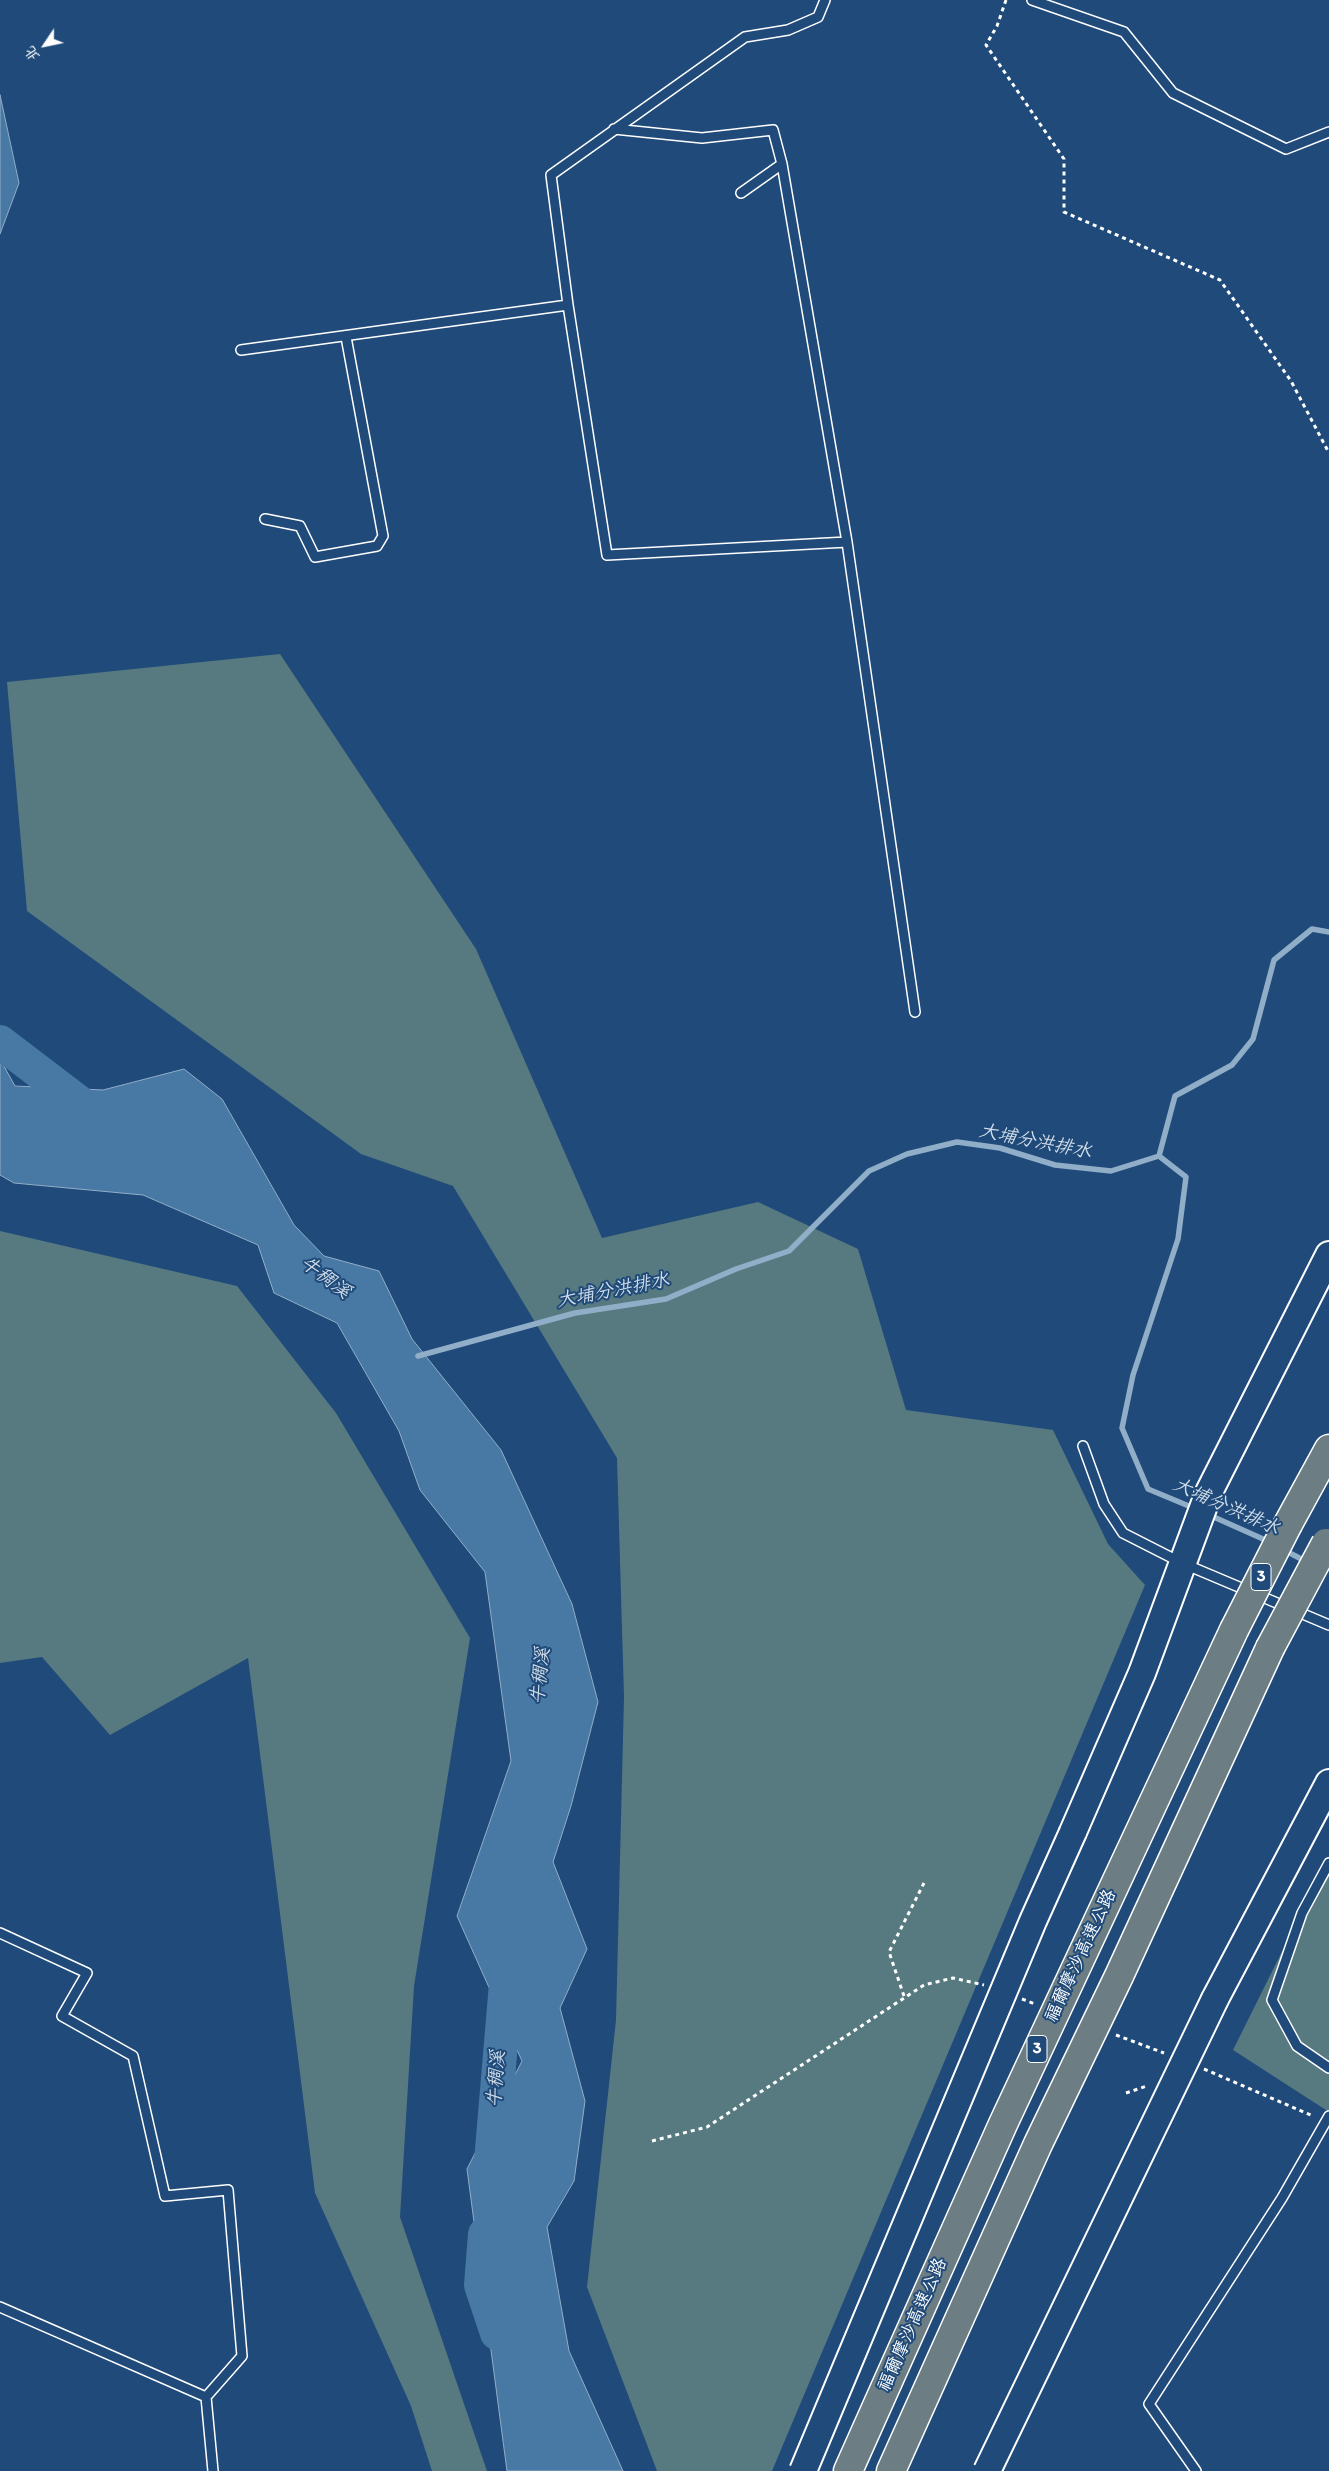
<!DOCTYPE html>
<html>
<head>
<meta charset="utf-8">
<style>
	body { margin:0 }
	#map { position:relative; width:1329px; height:2471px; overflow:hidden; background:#1f4a7a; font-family:Itim,"LXGW WenKai TC",sans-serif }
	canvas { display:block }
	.north { position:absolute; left:20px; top:20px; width:50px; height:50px; -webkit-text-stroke:4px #1f4a7a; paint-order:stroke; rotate:236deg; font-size:14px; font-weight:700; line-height:20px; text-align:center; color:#fff }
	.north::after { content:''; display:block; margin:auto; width:18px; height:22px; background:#fff; clip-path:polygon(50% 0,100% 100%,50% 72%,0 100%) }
</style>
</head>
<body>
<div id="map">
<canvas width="1329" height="2471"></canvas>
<div class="north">北</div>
</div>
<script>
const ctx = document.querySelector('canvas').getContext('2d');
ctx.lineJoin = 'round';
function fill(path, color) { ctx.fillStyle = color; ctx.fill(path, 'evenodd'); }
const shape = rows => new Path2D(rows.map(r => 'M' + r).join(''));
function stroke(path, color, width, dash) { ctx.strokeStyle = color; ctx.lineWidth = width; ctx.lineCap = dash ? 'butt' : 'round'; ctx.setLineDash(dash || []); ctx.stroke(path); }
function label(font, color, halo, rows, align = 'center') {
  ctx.font = font + ' Itim,"LXGW WenKai TC",sans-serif'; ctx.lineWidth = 4; ctx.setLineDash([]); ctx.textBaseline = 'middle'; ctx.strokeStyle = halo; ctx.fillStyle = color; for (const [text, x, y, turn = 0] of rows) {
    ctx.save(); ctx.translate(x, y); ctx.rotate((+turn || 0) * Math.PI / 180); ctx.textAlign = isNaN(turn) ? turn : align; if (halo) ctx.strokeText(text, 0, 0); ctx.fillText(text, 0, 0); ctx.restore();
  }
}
fill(shape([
	[280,654,476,949,602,1238,758,1202,858,1249,906,1410,1053,1430,1108,1544,1145,1585,772,2471,657,2471,587,2287,616,2020,624,1697,617,1458,453,1186,361,1154,27,911,7,682],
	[0,1231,237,1286,336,1413,470,1638,414,1986,400,2217,487,2471,432,2471,411,2406,315,2193,248,1658,110,1735,42,1657,0,1663],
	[1329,1857,1329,2112,1233,2050]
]), '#567a80');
const water = shape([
	[0,95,19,183,0,234,0,95],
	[0,1059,15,1086,103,1090,184,1069,222,1099,294,1225,324,1256,379,1271,412,1339,501,1450,572,1604,598,1702,571,1806,553,1862,587,1949,560,2008,585,2101,574,2181,547,2227,569,2351,623,2471,507,2471,467,2169,522,2061,457,1916,511,1761,485,1572,420,1490,399,1431,337,1323,274,1293,258,1245,143,1195,14,1183,0,1175,0,1059]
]);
fill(water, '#4878a4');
stroke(water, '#91aec8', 1);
stroke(shape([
	[1159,1156,1175,1096,1232,1065,1253,1039,1274,960,1312,929,1329,932],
	[418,1356,575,1313,666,1299,736,1269,789,1251,869,1171,907,1154,957,1142,1000,1148,1055,1165,1111,1171,1159,1156,1186,1177,1178,1239,1133,1375,1122,1428,1148,1489,1196,1509],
	[1207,1514,1272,1543],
	[1284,1550,1307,1562]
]), '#91aec8', 5.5);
stroke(shape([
	[0,1042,97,1116],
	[491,2161,507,1972],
	[485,2234,481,2285,497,2333]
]), '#4878a4', 34);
const lane = shape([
	[1032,0,1124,32,1173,93,1286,149,1329,132],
	[614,129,702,138,773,130,782,164,847,542,915,1012],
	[741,193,782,164],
	[568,305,607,555,847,542],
	[241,350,568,305,551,175,745,37,788,30,818,17,825,0],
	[265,519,300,526,315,557,377,546,383,536,346,337],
	[1083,1446,1104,1504,1123,1533,1182,1563,1329,1625],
	[1329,1863,1302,1913,1272,2000,1297,2046,1329,2068],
	[0,1933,87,1973,62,2016,133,2056,165,2196,228,2190,242,2356,206,2397,213,2471],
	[0,2307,206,2397],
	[1196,2471,1149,2404,1282,2198,1329,2116]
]);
const secondary = shape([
	[1073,1832,1142,1673,1209,1492,1329,1255],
	[1215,1999,1329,1783]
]);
const highway = shape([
	[1288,1524,1329,1449],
	[848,2471,1003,2124,1234,1630],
	[891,2471,1038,2144,1119,1976,1270,1648]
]);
stroke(lane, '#fff', 12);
stroke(secondary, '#fff', 30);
stroke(highway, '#fff', 31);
stroke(shape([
	[1006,0,997,26,986,45,1064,159,1064,212,1220,280,1291,381,1329,453],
	[904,1996,889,1952,924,1883],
	[1022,1999,1035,2004],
	[1116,2035,1164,2053],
	[1204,2069,1313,2116],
	[1126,2093,1147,2086],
	[652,2141,707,2127,924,1985,953,1978,984,1985]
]), '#fff', 3, [4, 4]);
stroke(lane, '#1f4a7a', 9);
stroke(secondary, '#1f4a7a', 26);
stroke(highway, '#6c7e84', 28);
const secondaryBridge = shape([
	[803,2471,1033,1921,1073,1832],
	[987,2471,1215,1999]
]);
const highwayBridge = shape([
	[1234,1630,1288,1524],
	[1270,1648,1326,1543]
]);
stroke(secondaryBridge, '#fff', 30, []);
stroke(highwayBridge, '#fff', 31, []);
stroke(secondaryBridge, '#1f4a7a', 26);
stroke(highwayBridge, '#6c7e84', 28);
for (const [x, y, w] of [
	[1261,1577,20],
	[1037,2049,20]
]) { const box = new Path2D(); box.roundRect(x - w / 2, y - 13.5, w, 27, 4); ctx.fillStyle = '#1f4a7a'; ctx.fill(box); stroke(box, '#fff', 1); }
label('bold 16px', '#fff', null, [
	["3",1261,1577],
	["3",1037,2049]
]);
label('18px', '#fff', '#1f4a7a', [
	["福爾摩沙高速公路",1081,1956,-65],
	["福爾摩沙高速公路",913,2325,-66]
]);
label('italic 19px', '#d1dde8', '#1f4a7a', [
	["大埔分洪排水",1035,1142,11],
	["牛稠溪",325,1278,37],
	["大埔分洪排水",613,1291,-11],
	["大埔分洪排水",1226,1507,24],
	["牛稠溪",541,1676,-84],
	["牛稠溪",497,2079,-86]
]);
</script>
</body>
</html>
